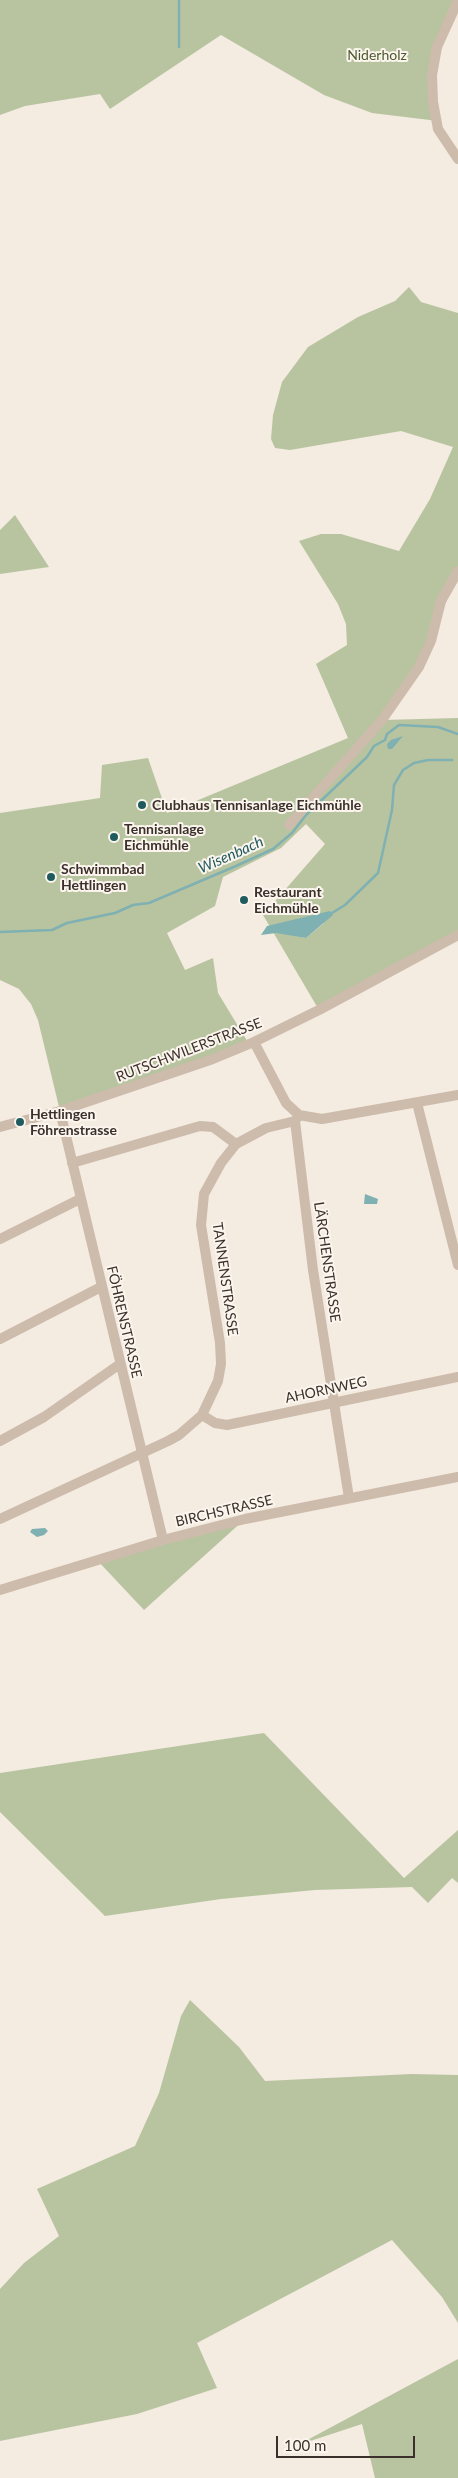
<!DOCTYPE html>
<html>
<head>
<meta charset="utf-8">
<style>
	body { margin:0 }
	#map { position:relative; width:458px; height:2478px; overflow:hidden; background:#f4ebe1; font-family:Lato,sans-serif }
	canvas { display:block }
	.scale { position:absolute; left:276px; top:2436px; width:139px; height:22px; box-sizing:border-box; border:2px solid #3b302b; border-top:0; padding-left:6px; font-size:15px; line-height:18px; white-space:nowrap; color:#3b302b; -webkit-text-stroke:4px #fbf5ee; paint-order:stroke }
</style>
</head>
<body>
<div id="map">
<canvas width="458" height="2478"></canvas>
<div class="scale">100 m</div>
</div>
<script>
const ctx = document.querySelector('canvas').getContext('2d');
ctx.lineJoin = 'round';
function fill(path, color) { ctx.fillStyle = color; ctx.fill(path, 'evenodd'); }
const shape = rows => new Path2D(rows.map(r => 'M' + r).join(''));
function stroke(path, color, width, dash) { ctx.strokeStyle = color; ctx.lineWidth = width; ctx.lineCap = dash ? 'butt' : 'round'; ctx.setLineDash(dash || []); ctx.stroke(path); }
function label(font, color, halo, rows, align = 'center') {
  ctx.font = font + ' Lato,sans-serif'; ctx.lineWidth = 4; ctx.setLineDash([]); ctx.textBaseline = 'middle'; ctx.strokeStyle = halo; ctx.fillStyle = color; for (const [text, x, y, turn = 0] of rows) {
    ctx.save(); ctx.translate(x, y); ctx.rotate((+turn || 0) * Math.PI / 180); ctx.textAlign = isNaN(turn) ? turn : align; if (halo) ctx.strokeText(text, 0, 0); ctx.fillText(text, 0, 0); ctx.restore();
  }
}
fill(shape([
	[0,0,458,0,432,75,438,121,372,113,324,95,221,35,110,109,100,94,25,106,0,115],
	[409,287,421,302,458,313,458,571,431,641,383,720,458,718,458,935,319,1010,263,915,325,844,306,824,281,848,223,877,215,906,167,933,185,970,213,958,218,993,249,1044,60,1111,38,1020,31,1004,19,989,0,980,0,813,100,798,102,765,148,758,167,813,348,738,316,664,347,645,346,624,338,604,299,541,321,534,341,534,399,551,430,499,453,447,401,431,290,450,275,448,271,439,273,415,282,382,308,347,358,317,395,301],
	[330,912,323,924,306,938,287,934,273,926],
	[15,515,49,567,0,574,0,530],
	[245,1519,144,1610,97,1560],
	[264,1733,404,1878,458,1830,458,1883,452,1878,428,1903,412,1887,315,1890,221,1899,105,1916,0,1812,0,1773],
	[190,2000,239,2047,265,2081,411,2074,458,2075,458,2323,442,2297,392,2240,197,2343,217,2388,137,2414,0,2441,0,2289,24,2263,59,2236,37,2189,135,2146,159,2093,181,2016],
	[458,2359,458,2478,375,2478,362,2424,298,2445]
]), '#b8c4a0');
fill(shape([
	[403,736,392,749,388,749,387,744,391,740],
	[330,911,333,915,306,938,276,933,261,935,267,926],
	[365,1194,378,1199,377,1204,364,1204],
	[45,1528,48,1531,44,1535,37,1537,30,1532,32,1529]
]), '#7fb0b2');
stroke(shape([
	[179,47,179,0],
	[332,913,345,905,378,873,392,810,394,785,403,770,414,763,428,760,452,760],
	[0,932,52,930,67,923,115,913,133,905,149,903,236,866,273,849,292,833,306,815,367,757,374,746,385,740,387,734,399,725,438,727,458,734]
]), '#7fb0b2', 2.5);
stroke(shape([
	[458,1,437,47,432,75,433,102,438,129,458,159],
	[289,825,382,720,419,667,431,641,441,601,458,571],
	[254,1042,286,1103,299,1115,295,1121,313,1270,349,1498],
	[417,1103,458,1265],
	[60,1111,163,1540],
	[299,1115,322,1119,458,1095],
	[0,1127,60,1111,213,1059,254,1042,319,1010,458,935],
	[72,1163,200,1126,213,1127,236,1144],
	[0,1239,80,1199],
	[0,1339,101,1287],
	[202,1415,215,1423,227,1425,458,1377],
	[0,1441,44,1417,120,1364],
	[0,1519,168,1441,179,1435,202,1415,218,1381,221,1364,220,1343,201,1225,204,1194,221,1163,236,1144,266,1128,295,1121],
	[0,1590,163,1540,245,1519,458,1477]
]), '#cdbbac', 10);
for (const [x, y, r, color] of [
	[142,805,5,"#1f5a5e"],
	[114,837,5,"#1f5a5e"],
	[51,877,5,"#1f5a5e"],
	[244,900,5,"#1f5a5e"],
	[20,1122,5,"#1f5a5e"]
]) { const dot = new Path2D(); dot.arc(x, y, r, 0, 2 * Math.PI); ctx.fillStyle = color; ctx.fill(dot); stroke(dot, '#fbf5ee', 2); }
label('14px', '#4a5a2e', '#fbf5ee', [
	["Niderholz",377,55]
]);
label('bold 14px', '#3b302b', '#fbf5ee', [
	["Clubhaus Tennisanlage Eichmühle",152,805],
	["Tennisanlage",124,829],
	["Eichmühle",124,845],
	["Schwimmbad",61,869],
	["Hettlingen",61,885],
	["Restaurant",254,892],
	["Eichmühle",254,908],
	["Hettlingen",30,1114],
	["Föhrenstrasse",30,1130]
], 'left');
label('14px', '#3b302b', '#fbf5ee', [
	["RUTSCHWILERSTRASSE",189,1050,-21],
	["LÄRCHENSTRASSE",327,1262,82],
	["TANNENSTRASSE",225,1279,82],
	["FÖHRENSTRASSE",124,1322,77],
	["AHORNWEG",326,1390,-12],
	["BIRCHSTRASSE",224,1511,-13]
]);
label('italic 15px', '#1f5a5e', '#fbf5ee', [
	["Wisenbach",231,855,-24]
]);
</script>
</body>
</html>
